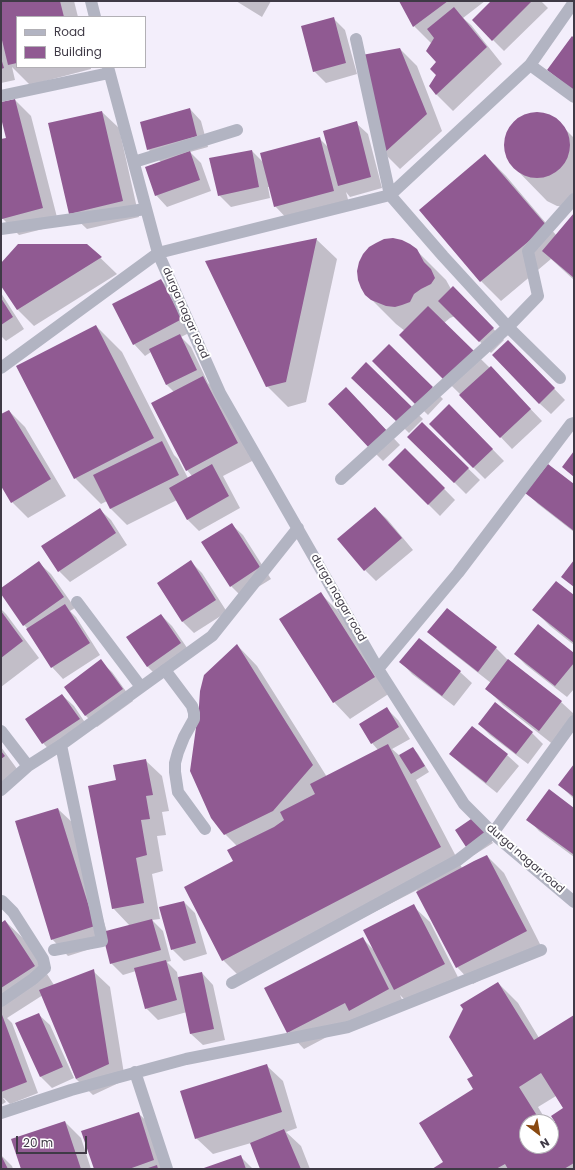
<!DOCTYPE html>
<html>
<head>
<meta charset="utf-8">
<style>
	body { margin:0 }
	#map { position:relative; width:575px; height:1170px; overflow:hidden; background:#f3eefb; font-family:Poppins,sans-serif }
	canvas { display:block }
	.frame { position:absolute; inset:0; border:2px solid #3f3a46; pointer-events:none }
	.legend { position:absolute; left:16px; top:16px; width:130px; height:52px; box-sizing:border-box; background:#fff; border:1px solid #b2b0b5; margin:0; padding:5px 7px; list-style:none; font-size:12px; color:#3f3a46 }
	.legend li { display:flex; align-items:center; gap:8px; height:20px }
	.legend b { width:20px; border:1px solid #b2b0b5 }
	.north { position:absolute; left:519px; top:1114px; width:40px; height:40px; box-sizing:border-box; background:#fff; border:1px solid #b2b0b5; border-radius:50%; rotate:149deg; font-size:11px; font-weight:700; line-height:16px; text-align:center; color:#3f3a46 }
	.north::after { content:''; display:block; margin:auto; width:14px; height:18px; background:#894911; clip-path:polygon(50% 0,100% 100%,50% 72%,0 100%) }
	.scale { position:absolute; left:16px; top:1136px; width:71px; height:18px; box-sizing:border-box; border:2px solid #3f3a46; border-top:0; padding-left:5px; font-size:12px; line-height:14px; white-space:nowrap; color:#3f3a46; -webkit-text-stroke:3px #fff; paint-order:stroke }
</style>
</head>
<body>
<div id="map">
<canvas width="575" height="1170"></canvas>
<div class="frame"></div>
<ul class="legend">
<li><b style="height:5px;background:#b2b4c2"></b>Road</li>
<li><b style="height:11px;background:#905a92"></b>Building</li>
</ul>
<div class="north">N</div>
<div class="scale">20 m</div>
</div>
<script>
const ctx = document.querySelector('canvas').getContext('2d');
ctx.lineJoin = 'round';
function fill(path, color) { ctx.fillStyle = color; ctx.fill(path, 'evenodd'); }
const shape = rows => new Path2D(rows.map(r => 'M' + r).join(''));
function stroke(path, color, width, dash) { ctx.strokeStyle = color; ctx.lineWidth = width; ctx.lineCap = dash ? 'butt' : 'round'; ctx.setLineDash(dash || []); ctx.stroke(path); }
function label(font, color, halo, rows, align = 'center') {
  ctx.font = font + ' Poppins,sans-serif'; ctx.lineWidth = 4; ctx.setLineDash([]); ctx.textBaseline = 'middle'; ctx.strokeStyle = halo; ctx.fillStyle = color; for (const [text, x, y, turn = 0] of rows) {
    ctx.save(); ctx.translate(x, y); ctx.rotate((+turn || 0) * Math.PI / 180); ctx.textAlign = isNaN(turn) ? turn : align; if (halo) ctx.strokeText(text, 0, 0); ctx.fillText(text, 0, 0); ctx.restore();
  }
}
fill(shape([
	[1,1,74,1,78,17,17,17,17,67,91,67,91,69,30,85,12,67,15,80,1,83],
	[236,1,271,1,262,17],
	[400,1,485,1,463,18,471,25,502,64,453,111,437,95,430,86,437,75,437,62,434,40,431,43,414,26],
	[492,1,541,1,548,8,504,51,473,20],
	[333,18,345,30,357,74,326,83,314,71],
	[400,49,417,66,442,131,400,169,384,153],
	[15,100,31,116,59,225,19,235,3,219,1,212,1,141,7,139,1,114,1,103],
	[190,109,201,121,208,147,190,152,201,163,211,191,167,207,156,195,161,162,148,149],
	[102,112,119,128,139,217,87,229,70,213],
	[538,114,548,116,557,121,574,138,574,206,568,207,557,206,547,201,510,163,506,154,505,144,507,134,512,126,519,119,529,115],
	[356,123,368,134,382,188,350,197,346,192,350,207,291,223,275,206,270,187,268,187,270,198,231,207,219,195,252,151,264,163,319,138,328,147],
	[485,155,506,176,556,235,574,214,574,280,551,259,501,301,481,281],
	[316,239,337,259,306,402,288,407,267,386],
	[87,245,117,274,34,326,18,310,1,284,1,265],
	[416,250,446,280,451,289,453,287,504,340,491,353,455,316,450,318,444,323,490,368,502,379,542,421,512,449,461,395,400,335,405,331,396,324,366,294],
	[161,280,172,291,193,331,181,337,191,347,208,383,219,393,254,460,223,476,240,508,199,531,187,519,177,500,127,525,110,508,107,501,101,504,75,478,96,326,122,352,174,455,178,459,188,478,192,476,187,470,174,392,166,384,151,352,145,356,134,344],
	[1,293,24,329,6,341,1,336],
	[389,346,443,399,428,415,373,361],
	[519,352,565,400,551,414,539,403],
	[367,364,423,419,409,433,353,378],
	[358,400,400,445,383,461,371,449],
	[449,405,504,461,485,479,430,424],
	[9,411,25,427,66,496,28,518,12,502,1,484,1,415],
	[422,424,480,480,466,494,409,437],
	[405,449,455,500,440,516,389,465],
	[574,485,574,532,538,504,527,493],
	[375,508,387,519,413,550,376,581,365,570],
	[99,509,111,520,127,545,70,582,59,571],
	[231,524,243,535,271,579,242,597,231,586],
	[191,562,202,573,227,612,194,633,183,622,158,583],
	[39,563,51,574,75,608,70,611,76,617,100,655,63,679,52,667,28,629,24,625,1,593,1,589],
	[321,594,337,610,390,693,350,719,334,702],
	[574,596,574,645,550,626,534,610],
	[1,609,6,614,39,658,1,687],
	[161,615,172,626,192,655,159,678,147,666],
	[429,632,496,648,507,659,561,702,574,714,574,723,555,746,503,705,486,688,491,683,440,643],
	[237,645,257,666,327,777,378,750,372,743,387,709,398,720,410,739,392,749,400,756,413,748,418,754,429,772,416,780,462,868,487,856,504,873,542,948,473,984,457,967,417,890,243,980,223,960,237,846,225,834],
	[515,654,574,654,574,689,567,697,526,665],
	[100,661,112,672,133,701,97,727,86,716,65,687],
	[401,662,460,672,472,683,454,706,412,674],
	[62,695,74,706,90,730,54,755,43,743],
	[479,724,532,733,543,744,528,764,490,735],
	[1,747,20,773,1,788],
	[450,754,507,755,519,766,497,793,462,765],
	[145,760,162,776,169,811,162,812,166,835,157,836,163,871,152,874,160,919,152,920,163,931,171,961,167,962,177,972,178,978,202,973,213,985,225,1040,203,1045,191,1034,187,1012,158,1020,146,1008,136,971,123,975,111,963,106,944,68,956,52,939,58,809,75,825,107,932,130,926,113,908,117,781],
	[574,766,574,799,560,785],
	[574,809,574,857,539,831,528,819],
	[480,824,493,843,474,855,469,850],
	[184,902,195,913,207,954,184,961,172,949],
	[413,906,430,922,460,981,411,1006,400,995,405,1006,359,1020,304,1049,288,1032,362,938,374,950],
	[5,921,26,941,54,985,93,971,110,987,125,1080,93,1095,76,1079,43,995,7,1018,12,1023,38,1093,10,1104,4,1098,3,1098,6,1102,1,1105,1,924],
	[498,983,518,1003,539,1038,574,1016,574,1169,434,1169,445,1163,475,1089,474,1076],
	[556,1096,564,1109,557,1123,551,1126,551,1146,527,1146,527,1122,547,1122,538,1107],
	[38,1014,50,1025,74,1078,52,1088,41,1077],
	[266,1065,283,1081,297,1128,286,1132,301,1146,310,1169,261,1169,251,1143,213,1154,196,1138],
	[138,1113,155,1129,168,1169,95,1169],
	[65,1122,81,1138,91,1169,22,1169],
	[1,1155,12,1166,13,1169,1,1169],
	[240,1156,253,1169,203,1169]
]), '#0003');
fill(shape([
	[1,1,60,1,64,17,17,17,17,63,8,65,1,36],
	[399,1,448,1,413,27],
	[491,1,532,1,492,41,472,20],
	[454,7,487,47,436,95,429,86,436,75,430,69,436,62,426,51,434,38,427,29],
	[334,17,346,63,313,72,301,26],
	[572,36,574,38,574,91,547,70],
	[400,48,427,114,383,154,362,55],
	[1,58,4,68,1,69],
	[15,99,43,208,2,219,1,215,1,139,6,138,1,118,1,102],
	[190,108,197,136,147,150,140,122],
	[102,111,123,201,69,214,48,123],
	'504 145a33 33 0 1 1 66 0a33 33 0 1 1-66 0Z',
	[357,121,371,177,338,186,323,131],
	[320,137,334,191,274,207,260,153],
	[252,150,259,187,218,196,209,158],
	[190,151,200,180,155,196,145,167],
	[485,154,547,226,480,282,419,210],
	[574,213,574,278,542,251],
	[317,238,286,382,266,387,205,261],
	[393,238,402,240,410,244,417,249,424,262,431,269,435,278,431,284,421,289,414,294,410,302,402,305,395,307,386,306,371,300,365,295,361,288,358,280,357,271,359,262,363,254,369,247,376,243,384,239],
	[18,244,87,244,102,257,17,310,1,286,1,263],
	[161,279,182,319,133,345,112,304],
	[453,286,494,328,479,342,438,301],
	[1,298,13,317,1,325],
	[428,306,474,351,445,381,399,335],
	[96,325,154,438,74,479,16,366],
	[180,334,197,370,166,385,149,349],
	[508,340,555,388,539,404,492,355],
	[389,344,433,387,416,405,372,361],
	[366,362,412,407,397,422,351,378],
	[491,366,531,409,500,438,459,395],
	[203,376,238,443,186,471,151,403],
	[346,387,389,433,371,450,328,404],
	[449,404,493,449,473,468,429,424],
	[9,410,51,479,11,503,1,486,1,414],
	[422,422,469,468,454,483,407,437],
	[162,441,179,475,110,509,93,475],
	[405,448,445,488,428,505,388,465],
	[574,451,574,477,562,467],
	[212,464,229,496,187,520,169,488],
	[548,464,574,484,574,531,525,493],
	[375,507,402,538,364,571,337,539],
	[100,508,116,533,58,572,41,546],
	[232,523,260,567,230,587,201,542],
	[191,560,216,600,182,622,157,583],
	[574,560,574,587,561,577],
	[39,561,64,597,23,626,1,594,1,588],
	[556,581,574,595,574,643,532,610],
	[321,592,375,677,333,703,279,619],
	[65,604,90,643,51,668,26,629],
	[447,608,497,647,478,672,427,632],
	[1,611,23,641,1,658],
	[161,614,181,643,147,667,126,637],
	[538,624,574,653,574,663,555,686,514,654],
	[419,638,461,671,442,696,399,662],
	[237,644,313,765,273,811,224,835,211,818,190,771,199,706,200,691,204,675],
	[101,659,123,689,85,716,64,687],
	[508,659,562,701,539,731,485,689],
	[62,694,80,719,42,744,25,719],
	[495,702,533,732,516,754,478,724],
	[387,707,399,727,371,744,359,724],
	[472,726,508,754,486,783,449,754],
	[388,744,441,847,222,961,184,887,233,861,227,850,274,827,284,820,280,812,315,794,310,784],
	[413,747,425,766,411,774,399,755],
	[1,751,5,756,1,759],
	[146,759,153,795,146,796,150,819,141,820,147,855,136,858,144,903,112,909,88,786,116,780,113,765],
	[574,764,574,797,558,785],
	[549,789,574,808,574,853,573,854,526,820],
	[58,808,95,926,51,940,15,821],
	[474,817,488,837,468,850,455,830],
	[487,855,527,931,456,968,416,892,474,861],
	[184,901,196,943,171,950,159,907],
	[414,904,445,964,394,990,363,930],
	[152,919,161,950,110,964,102,932],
	[5,920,35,966,1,988,1,923],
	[363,937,389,989,349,1011,345,1003,287,1033,264,988],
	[166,960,177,1000,145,1009,134,968],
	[94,969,109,1064,76,1079,39,990],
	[202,972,214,1029,190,1034,178,977],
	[498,982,534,1040,574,1015,574,1163,564,1169,508,1169,505,1164,496,1169,432,1169,443,1162,419,1123,473,1089,467,1079,473,1076,449,1037,463,1009,460,1005],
	[541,1073,563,1108,551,1116,555,1122,551,1125,551,1146,527,1146,527,1122,541,1122,519,1087],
	[1,1012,27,1082,1,1092],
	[39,1013,63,1067,40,1077,15,1023],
	[267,1064,282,1112,195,1139,180,1091],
	[139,1112,154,1160,129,1169,94,1169,81,1131],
	[65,1121,81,1169,21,1169,11,1139],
	[284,1129,301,1169,260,1169,250,1143],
	[1,1155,8,1169,1,1169],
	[241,1155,246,1169,201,1169],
	[157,1165,158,1169,145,1169]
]), '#905a92');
stroke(shape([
	[165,670,192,706,194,713,194,719,184,737,178,752,175,763,175,772,178,792,205,829],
	[232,983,458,860,493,833]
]), '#b2b4c2', 12);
stroke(shape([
	[91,1,95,17],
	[356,39,390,195,443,256,508,327,560,378],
	[530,65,574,97],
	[108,67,158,253,220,393,378,669,464,804,498,838,574,902],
	[1,96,109,73],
	[134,162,237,130],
	[1,229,146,209],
	[1,368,158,253,390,195,530,65,574,2],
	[341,479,508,327,538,296,528,251,574,199],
	[77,602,141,687],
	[378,669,458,573,571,424,574,423],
	[1,731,28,766],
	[1,790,28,766,61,745,212,636,298,528],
	[493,833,574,721],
	[1,901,2,901,13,912,43,959,45,968,33,979,1,1001],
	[54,950,102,941,61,745],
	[135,1072,167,1169],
	[1,1113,71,1090,186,1059,348,1027,541,950]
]), '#b2b4c2', 12);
label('11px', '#3f3a46', '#fff', [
	["durga nagar road",185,313,66],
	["durga nagar road",338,598,60],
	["durga nagar road",525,859,41]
]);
</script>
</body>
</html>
